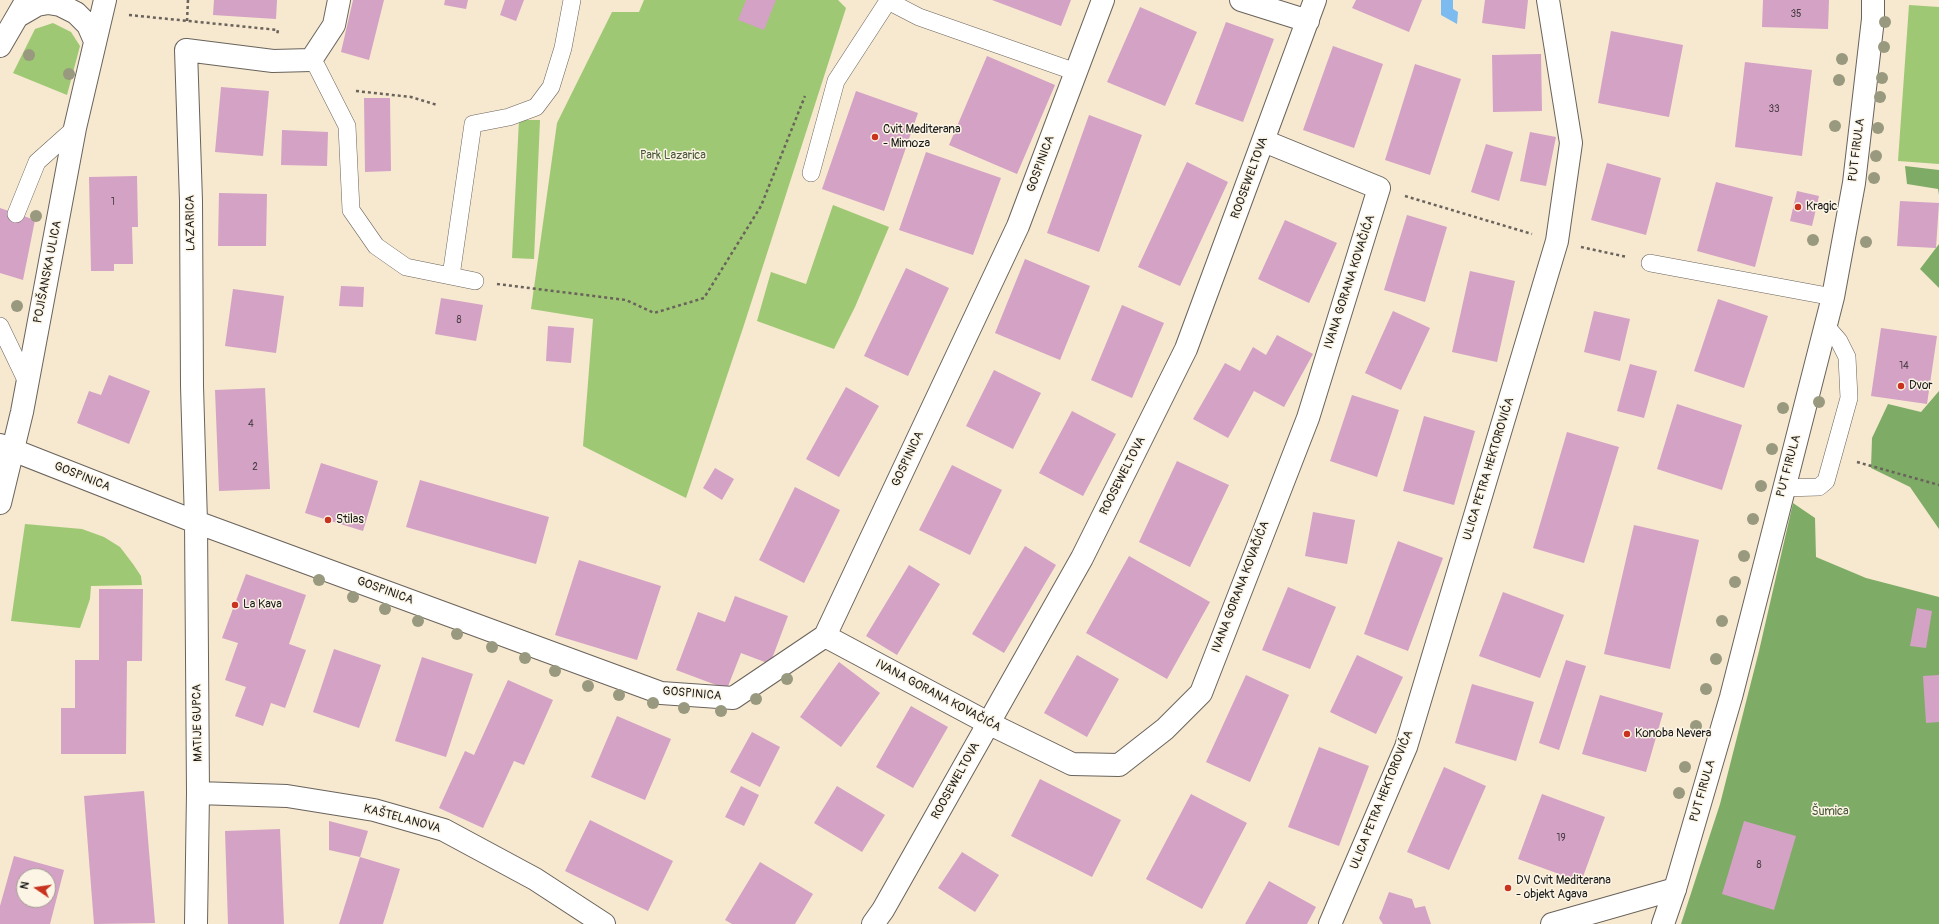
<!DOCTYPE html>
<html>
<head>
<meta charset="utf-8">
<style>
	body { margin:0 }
	#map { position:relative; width:1939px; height:924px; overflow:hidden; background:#f7e8d0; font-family:Pangolin,sans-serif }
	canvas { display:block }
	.north { position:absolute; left:16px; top:868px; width:40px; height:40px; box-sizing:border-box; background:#fcf5e5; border:1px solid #a29e95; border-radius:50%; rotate:283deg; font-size:11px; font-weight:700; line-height:16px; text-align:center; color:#1c1c1c }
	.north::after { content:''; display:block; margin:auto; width:14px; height:18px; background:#c8321e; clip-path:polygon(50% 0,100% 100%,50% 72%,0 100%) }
</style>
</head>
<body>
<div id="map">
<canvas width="1939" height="924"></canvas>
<div class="north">N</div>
</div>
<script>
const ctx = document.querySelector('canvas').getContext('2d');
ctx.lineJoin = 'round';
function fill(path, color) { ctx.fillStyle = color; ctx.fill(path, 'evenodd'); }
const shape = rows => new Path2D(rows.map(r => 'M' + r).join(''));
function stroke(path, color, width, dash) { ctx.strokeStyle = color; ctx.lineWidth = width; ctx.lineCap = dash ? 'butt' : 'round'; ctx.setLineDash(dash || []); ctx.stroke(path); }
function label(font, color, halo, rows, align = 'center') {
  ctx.font = font + ' Pangolin,sans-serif'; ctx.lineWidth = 3; ctx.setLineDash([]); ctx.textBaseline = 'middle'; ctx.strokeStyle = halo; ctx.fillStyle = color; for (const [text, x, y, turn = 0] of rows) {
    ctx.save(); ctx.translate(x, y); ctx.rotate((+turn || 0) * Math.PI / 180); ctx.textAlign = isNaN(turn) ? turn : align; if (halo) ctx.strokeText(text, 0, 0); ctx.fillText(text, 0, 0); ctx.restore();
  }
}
fill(shape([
	[644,0,838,0,846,8,743,328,686,498,583,446,593,319,531,309,557,123,612,12,639,12],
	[1909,5,1939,7,1939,164,1898,161],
	[53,23,71,32,80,46,67,95,13,73,35,29],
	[519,120,540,120,534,259,512,258],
	[833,205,889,227,855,307,834,349,757,321,771,272,806,284],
	[25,524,82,529,104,537,120,547,133,564,141,576,142,585,91,586,90,599,80,628,11,621]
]), '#9ec874');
fill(shape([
	[1905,166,1939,170,1939,195,1938,189,1907,184],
	[1939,244,1939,288,1920,269],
	[1939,391,1939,529,1910,487,1871,468,1872,438,1888,404,1921,412],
	[1793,503,1815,518,1816,557,1866,578,1939,597,1939,924,1681,924,1720,804,1759,651]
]), '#7eac66');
fill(shape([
	[1441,0,1453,0,1453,9,1458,12,1457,24,1441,15]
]), '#7cbbf0');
fill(shape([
	[214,0,277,0,276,19,213,15],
	[353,0,384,0,369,60,341,52],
	[445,0,468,0,466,9,444,5],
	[505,0,524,0,516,21,500,15],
	[746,0,776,0,764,30,738,20],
	[992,0,1071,0,1061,26],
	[1356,0,1422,0,1409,32,1352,8],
	[1485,0,1528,0,1525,29,1482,23],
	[1763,0,1829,0,1828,29,1762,27],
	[1140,7,1197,32,1165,106,1107,82],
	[1226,22,1274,39,1243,122,1195,104],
	[1611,31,1683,45,1669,117,1598,103],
	[1333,46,1383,64,1354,148,1303,130],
	[1541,54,1542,111,1493,112,1492,55],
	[987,56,1055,85,1017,174,949,145],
	[1745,62,1812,70,1802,156,1735,147],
	[1415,64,1461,79,1430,175,1385,160],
	[221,87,269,91,263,156,215,152],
	[856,91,918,113,884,211,822,189],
	[364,98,390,98,391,171,365,172],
	[1089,115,1142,135,1099,252,1047,233],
	[282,130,328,132,327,166,281,165],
	[1530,132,1556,137,1546,186,1520,181],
	[1486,144,1513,152,1499,201,1471,192],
	[926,152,1001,178,973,255,899,230],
	[1187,162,1228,182,1180,286,1138,267],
	[1607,163,1661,178,1646,235,1591,220],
	[137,176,138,227,132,227,133,264,114,264,114,271,91,271,89,177],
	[1716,182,1773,197,1755,267,1697,251],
	[1797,191,1819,196,1812,226,1790,221],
	[219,193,267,194,266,246,218,246],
	[1900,201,1939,203,1936,248,1897,246],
	[0,208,35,220,23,280,0,273],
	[1407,215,1447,227,1425,302,1384,290],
	[1285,220,1337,243,1309,303,1258,279],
	[1025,259,1090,286,1060,360,995,333],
	[906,268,949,288,908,376,864,356],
	[1470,271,1515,281,1497,362,1452,352],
	[341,286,364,287,363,307,339,306],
	[233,289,284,296,276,353,225,346],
	[441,298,483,305,476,341,435,334],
	[1718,299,1768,316,1744,388,1694,371],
	[1122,305,1164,323,1132,398,1091,380],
	[1393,311,1430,328,1401,390,1365,373],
	[1594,311,1630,319,1620,361,1584,352],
	[548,326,574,328,571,363,546,361],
	[1881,328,1937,336,1927,404,1871,396],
	[1277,335,1313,354,1284,407,1254,391,1228,438,1193,419,1225,363,1240,371,1253,347,1266,355],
	[1630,364,1657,371,1644,418,1617,411],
	[994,370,1041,393,1013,449,966,426],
	[109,375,150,391,129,444,77,423,89,391,101,395],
	[846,387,879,406,839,477,806,459],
	[265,388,270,489,219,491,215,390],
	[1352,395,1399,410,1377,477,1330,461],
	[1677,404,1742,425,1722,490,1657,469],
	[1072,411,1116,434,1083,496,1039,473],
	[1424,416,1475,431,1454,505,1403,491],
	[1567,432,1619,447,1584,563,1533,548],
	[1177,461,1229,485,1190,567,1139,542],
	[321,463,378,481,363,531,305,513],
	[952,465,1002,490,970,555,919,530],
	[715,468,734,479,722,500,703,488],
	[420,480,549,517,536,564,406,527],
	[795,487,840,510,804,583,759,560],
	[1313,512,1355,520,1347,564,1305,556],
	[1634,525,1699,540,1670,669,1604,654],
	[1398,541,1443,558,1408,651,1364,634],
	[1025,546,1056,565,1004,653,972,634],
	[1129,556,1210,602,1167,679,1086,633],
	[579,560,661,586,637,660,555,635],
	[909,565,940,584,897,655,866,636],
	[246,574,306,595,289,644,306,650,285,708,271,703,263,726,235,716,246,687,225,680,238,643,222,638],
	[1288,587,1336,607,1310,669,1262,650],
	[99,589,143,589,142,661,127,661,126,754,61,754,61,708,75,708,75,660,99,660],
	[1503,592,1564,615,1540,678,1479,656],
	[735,596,788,616,770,664,741,653,727,689,676,670,698,612,725,622],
	[1917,608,1932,611,1926,648,1910,646],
	[334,649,381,665,359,728,313,712],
	[1077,655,1119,679,1087,737,1044,713],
	[1357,655,1403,677,1376,734,1330,712],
	[422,657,473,674,446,757,395,741],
	[1566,660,1586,666,1559,750,1539,743],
	[839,662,880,693,841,747,800,717],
	[1246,675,1289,695,1250,782,1206,762],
	[1939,675,1939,722,1926,723,1923,676],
	[508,680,553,700,524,765,514,761,483,828,439,808,465,751,474,755],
	[1472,684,1534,702,1516,761,1455,743],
	[1600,695,1663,713,1646,772,1582,754],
	[911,706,948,727,913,788,876,767],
	[617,716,671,739,645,800,591,777],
	[752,732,780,747,760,787,730,772],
	[1319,747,1369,766,1339,846,1288,827],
	[1444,767,1486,786,1449,870,1407,852],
	[1040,779,1121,820,1092,877,1011,836],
	[741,786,759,795,744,826,725,817],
	[837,786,885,815,862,852,814,823],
	[144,791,155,923,94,924,84,796],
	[1191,794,1247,823,1202,909,1146,879],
	[1542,794,1605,817,1581,882,1518,859],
	[590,820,673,861,648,911,565,871],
	[329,821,368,831,360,857,329,850],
	[1744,821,1796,836,1774,910,1722,894],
	[280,829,284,924,228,924,225,831],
	[962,852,999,875,975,912,938,888],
	[14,856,64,870,50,924,0,924,0,906],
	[24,876,48,876,48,900,24,900],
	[360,857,400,869,383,924,339,924],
	[760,862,813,894,795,924,732,924,725,920],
	[1269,881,1316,907,1307,924,1245,924],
	[1389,892,1412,899,1415,908,1425,906,1431,924,1383,924,1379,918]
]), '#d3a2c4');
const lane = shape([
	[311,60,317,67,347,126,351,210,376,246,406,267,475,281],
	[811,173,836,81,888,1,919,17,1076,72],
	[16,214,37,162,75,128],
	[1650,263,1833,297],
	[451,276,473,124,509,117,536,107,551,87,563,48,572,0],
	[0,326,27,382],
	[1783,488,1819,487,1826,481,1849,398,1847,357,1839,341,1826,326]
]);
const street = shape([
	[1241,0,1308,21],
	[0,445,196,522,661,693,733,698,825,636,1018,226,1103,0],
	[825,636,988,723,1072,764,1119,765,1165,729,1201,693,1308,418,1379,188,1264,141],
	[198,793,287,796,374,810,444,830,535,879,604,924],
	[196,924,198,793,196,522,192,386,191,201,186,50,273,61,311,60,334,25,339,0],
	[873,924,883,910,1082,558,1186,349,1315,0],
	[1330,924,1406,747,1557,241,1571,143,1548,0],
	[1552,924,1675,889]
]);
const secondary = shape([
	[1663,924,1675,889,1731,697,1833,297,1854,183,1873,19,1873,0]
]);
const primary = shape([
	[18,16,37,5,48,3,60,5,76,13,88,25,95,41],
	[0,46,25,3],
	[0,503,22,412,75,128,105,0]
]);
stroke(lane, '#69635b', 18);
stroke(street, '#69635b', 24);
stroke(secondary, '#69635b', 24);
stroke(primary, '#69635b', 24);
stroke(shape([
	[129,15,278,30,277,35],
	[187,21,188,0],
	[356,91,411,97,437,105],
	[1405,196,1532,234],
	[1581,247,1627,257],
	[497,284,626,300,654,313,704,298,761,206,805,96],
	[1857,462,1939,485]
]), '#69635b', 2.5, [3, 3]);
stroke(lane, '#fff', 17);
stroke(street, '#fff', 22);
stroke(secondary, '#fff', 22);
stroke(primary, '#fff', 22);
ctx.fillStyle = '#98997e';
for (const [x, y] of [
	[1885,22],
	[1884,47],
	[29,55],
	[1842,59],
	[69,74],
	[1882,78],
	[1839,80],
	[1880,97],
	[1835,126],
	[1878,128],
	[1876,156],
	[1874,178],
	[36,216],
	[1813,240],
	[1866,242],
	[17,306],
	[1819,402],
	[1783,408],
	[1772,449],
	[1761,486],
	[1753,519],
	[1744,556],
	[319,580],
	[1735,582],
	[353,597],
	[385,609],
	[418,621],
	[1722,621],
	[457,634],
	[492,647],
	[525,658],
	[1716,659],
	[555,671],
	[787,679],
	[588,686],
	[1706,689],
	[619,695],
	[756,699],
	[653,703],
	[684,708],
	[721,711],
	[1696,726],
	[1685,767],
	[1679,793]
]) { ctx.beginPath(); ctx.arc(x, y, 6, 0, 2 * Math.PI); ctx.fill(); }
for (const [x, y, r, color] of [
	[875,137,4,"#c8321e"],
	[1798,207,4,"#c8321e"],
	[1901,386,4,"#c8321e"],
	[328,520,4,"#c8321e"],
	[235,605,4,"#c8321e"],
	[1627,734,4,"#c8321e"],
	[1508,888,4,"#c8321e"]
]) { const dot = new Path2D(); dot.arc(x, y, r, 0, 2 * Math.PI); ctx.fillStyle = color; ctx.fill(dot); stroke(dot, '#fcf5e5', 1.5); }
label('10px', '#4a3e46', null, [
	["35",1796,14],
	["33",1774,109],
	["1",113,202],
	["8",459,320],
	["14",1904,366],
	["4",251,424],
	["2",255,467],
	["19",1561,838],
	["8",1759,865]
]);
label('12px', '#1c1c1c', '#fcf5e5', [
	["Cvit Mediterana",883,130],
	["- Mimoza",883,144],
	["Kragic",1806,207],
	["Dvor",1909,386],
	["Stilas",336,520],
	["La Kava",243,605],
	["Konoba Nevera",1635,734],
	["DV Cvit Mediterana",1516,881],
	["- objekt Agava",1516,895]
], 'left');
label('12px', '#1c1c1c', '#fcf5e5', [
	["PUT FIRULA",1857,150,-83],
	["GOSPINICA",1041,164,-70],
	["ROOSEWELTOVA",1250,178,-70],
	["LAZARICA",191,223,-91],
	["POJIŠANSKA ULICA",48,272,-79],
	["IVANA GORANA KOVAČIĆA",1350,282,-72],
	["GOSPINICA",908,459,-65],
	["PUT FIRULA",1789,466,-75],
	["ULICA PETRA HEKTOROVIĆA",1489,469,-73],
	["ROOSEWELTOVA",1123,476,-63],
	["GOSPINICA",82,477,22],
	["IVANA GORANA KOVAČIĆA",1241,587,-69],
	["GOSPINICA",385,591,20],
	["GOSPINICA",692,694,5],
	["IVANA GORANA KOVAČIĆA",938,696,28],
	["MATIJE GUPCA",198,723,-91],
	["ROOSEWELTOVA",956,781,-61],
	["PUT FIRULA",1703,791,-74],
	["ULICA PETRA HEKTOROVIĆA",1382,800,-68],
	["KAŠTELANOVA",402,819,15]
]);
label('12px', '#4a583b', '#fcf5e5', [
	["Park Lazarica",673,156],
	["Šumica",1830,812]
]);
</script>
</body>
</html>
